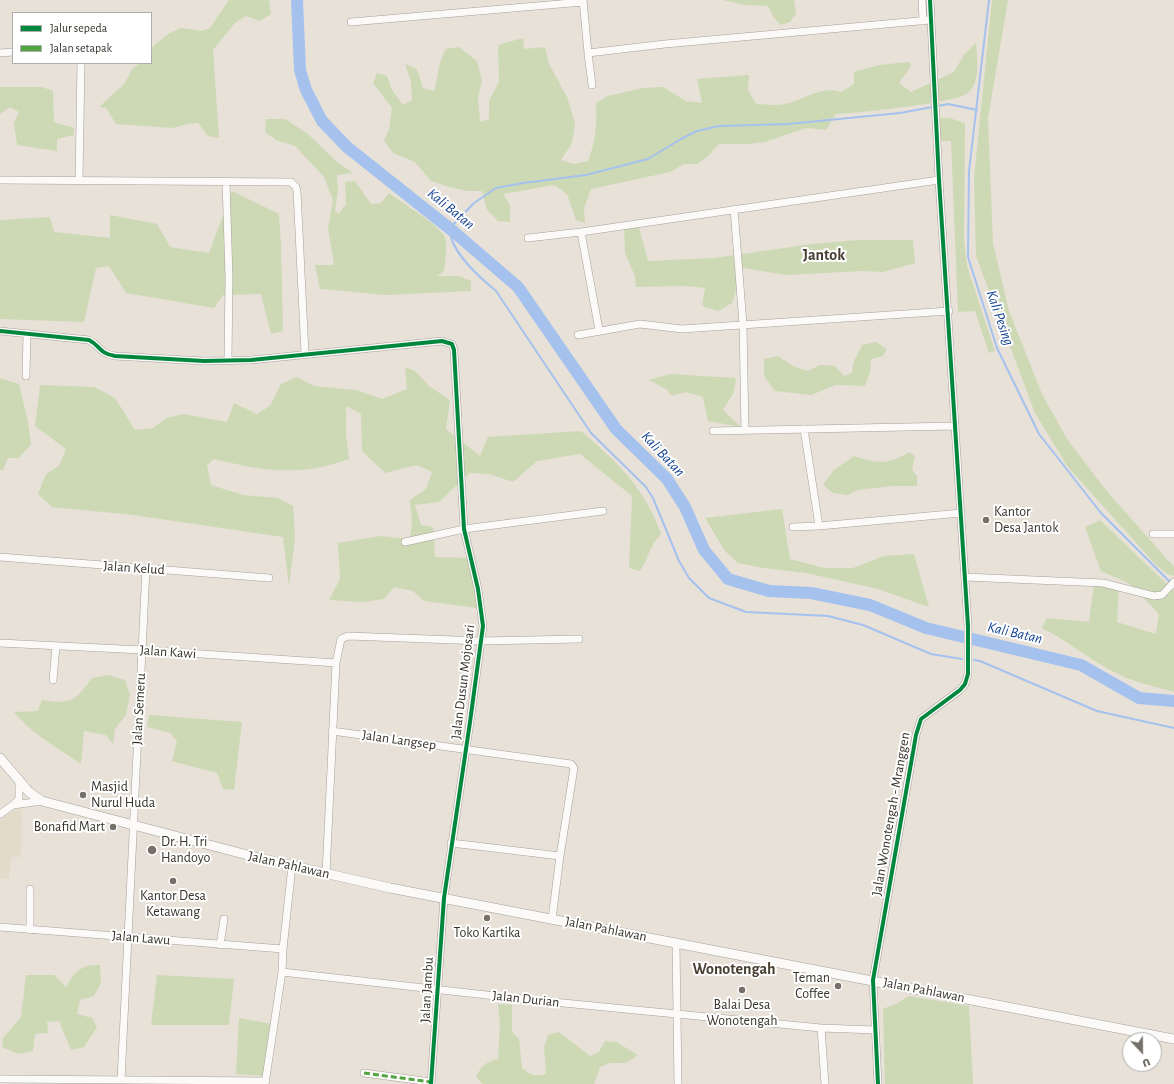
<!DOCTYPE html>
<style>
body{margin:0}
#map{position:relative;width:1174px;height:1084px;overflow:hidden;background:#e7e1d8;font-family:"Alegreya Sans",sans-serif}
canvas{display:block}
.legend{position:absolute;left:12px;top:12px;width:140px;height:52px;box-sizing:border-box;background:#fff;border:1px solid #afadab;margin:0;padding:5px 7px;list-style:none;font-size:12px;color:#37332c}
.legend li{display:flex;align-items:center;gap:8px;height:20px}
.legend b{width:20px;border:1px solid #afadab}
.north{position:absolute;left:1122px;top:1032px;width:40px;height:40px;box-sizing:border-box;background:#fff;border:1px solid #afadab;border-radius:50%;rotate:158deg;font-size:11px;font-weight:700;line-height:16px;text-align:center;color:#37332c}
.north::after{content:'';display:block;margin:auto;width:14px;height:18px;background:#757068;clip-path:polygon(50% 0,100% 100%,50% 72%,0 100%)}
</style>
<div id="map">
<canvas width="1174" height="1084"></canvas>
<ul class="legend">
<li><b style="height:5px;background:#00873e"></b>Jalur sepeda</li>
<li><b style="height:5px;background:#53a543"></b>Jalan setapak</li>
</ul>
<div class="north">U</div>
</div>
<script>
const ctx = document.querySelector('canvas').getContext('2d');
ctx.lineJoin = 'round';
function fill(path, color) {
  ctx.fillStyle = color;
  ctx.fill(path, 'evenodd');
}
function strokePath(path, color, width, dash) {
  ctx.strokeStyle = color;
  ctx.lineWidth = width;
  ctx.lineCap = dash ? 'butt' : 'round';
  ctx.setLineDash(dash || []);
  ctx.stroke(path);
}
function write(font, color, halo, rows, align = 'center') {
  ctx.font = font + ' "Alegreya Sans",sans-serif';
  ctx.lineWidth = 4;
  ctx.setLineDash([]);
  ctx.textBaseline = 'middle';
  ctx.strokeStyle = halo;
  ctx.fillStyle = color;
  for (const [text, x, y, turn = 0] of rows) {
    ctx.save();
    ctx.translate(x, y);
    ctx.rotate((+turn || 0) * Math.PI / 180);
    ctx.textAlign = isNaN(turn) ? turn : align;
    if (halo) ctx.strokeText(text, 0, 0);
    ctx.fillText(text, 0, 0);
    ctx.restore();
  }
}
const built = new Path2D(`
 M 22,808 L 21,857 L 11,857 L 9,879 L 0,879 L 0,820 L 12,811 Z`);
const green = new Path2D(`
 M 229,0 L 269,0 L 271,14 L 260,21 L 246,16 L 235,23 L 213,50 L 219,138 L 208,136 L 198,123 L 187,124 L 173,128 L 116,124 L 106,108 L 99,107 L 125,83 L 132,69 L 140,63 L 151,63 L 151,50 L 154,45 L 168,34 L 181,28 L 202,31 L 210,28 Z
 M 723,0 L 794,0 L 796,14 L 790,22 L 780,25 L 773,16 L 768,6 L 745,5 Z
 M 992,0 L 1008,0 L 988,118 L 993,243 L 1009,311 L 1042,394 L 1067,439 L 1105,489 L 1174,567 L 1174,576 L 1167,574 L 1155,564 L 1068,467 L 1035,413 L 976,256 L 974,178 Z
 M 523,38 L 524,49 L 545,47 L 549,64 L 567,97 L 575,123 L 572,143 L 561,160 L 574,164 L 588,161 C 596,141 597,124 596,103 L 608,96 L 643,88 L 663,87 L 686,101 L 702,103 L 697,79 L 749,75 L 748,90 L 756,104 C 765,104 776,106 785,104 C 805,100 820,85 841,92 L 854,84 L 854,72 L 879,65 L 909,62 L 911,66 L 899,83 L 911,92 L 954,72 L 964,55 L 976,43 C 977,57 981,82 968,93 C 957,103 856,113 836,114 L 826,130 L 806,128 L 765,142 L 747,144 L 719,144 L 707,157 L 697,164 L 684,164 L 670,172 L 591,189 L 584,208 L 585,223 L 576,220 L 567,194 L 554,185 L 503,194 L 510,205 L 510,222 L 498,221 L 487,210 L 482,191 L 467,191 L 449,187 L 431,181 L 415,162 L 393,153 L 384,141 L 389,129 L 392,108 L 373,83 L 377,73 L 387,76 L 392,90 L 403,105 L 412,100 L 411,82 L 405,64 L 417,69 L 423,88 L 434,91 C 439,75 437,64 446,49 L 459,47 L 477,61 L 482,81 L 478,97 L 480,122 L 489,119 L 489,101 L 499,82 L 498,45 Z
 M 0,87 L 42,87 L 53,91 L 54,122 L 74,128 L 74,135 L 57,139 L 57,151 L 17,145 L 14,123 L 19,112 L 10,107 L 0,114 Z
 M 940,118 L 949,118 L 965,123 L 964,239 L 967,266 L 995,351 L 989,353 L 975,311 L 958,312 L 951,141 L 941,141 Z
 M 266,119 L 285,119 L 308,134 L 336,161 L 353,173 L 337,175 L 338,191 L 335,211 L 339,214 L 346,204 L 345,182 L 355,181 L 371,204 L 381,203 L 389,193 C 402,203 438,224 445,237 C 448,245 445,262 444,271 L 437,276 L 459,276 L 471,281 L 471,291 L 386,295 L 320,289 L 315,265 L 334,265 L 328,228 L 333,200 L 324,177 L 295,146 L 276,140 L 265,132 Z
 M 232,191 L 279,214 L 281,244 L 283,331 L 271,334 L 261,294 L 223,295 L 214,308 L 126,293 L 109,266 L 96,268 L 84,322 L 0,319 L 0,220 L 50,217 L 54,232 L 110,238 L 110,215 L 157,224 L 170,247 L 209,253 Z
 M 638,224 L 648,261 L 714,258 L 812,244 L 858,240 L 913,240 L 915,263 L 883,272 L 863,271 L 786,275 L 743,268 L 732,303 L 718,311 L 702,306 L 705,288 L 686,286 L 636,287 L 635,276 L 625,253 L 624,226 Z
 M 876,342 L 887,349 L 883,356 L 871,359 L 870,372 L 865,386 L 836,385 L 811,395 L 775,391 L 764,376 L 764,359 L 778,356 L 793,366 L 808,371 L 820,365 L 835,366 L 844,376 L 852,373 L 853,363 L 862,345 Z
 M 405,367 L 415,371 L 429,386 L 450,400 L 446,429 L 480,456 L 488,437 L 581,431 C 616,461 646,489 661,534 C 650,545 648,559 640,571 L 629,568 L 632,496 L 580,454 L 537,461 L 513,482 L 489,474 L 470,473 L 439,502 L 415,505 L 421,525 L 433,527 L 435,557 L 470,558 L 477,608 L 424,601 L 413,591 L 394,587 L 384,599 L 362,602 L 329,600 L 340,579 L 338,543 L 380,536 L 410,539 L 412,521 L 410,500 L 426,489 L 432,472 L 417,465 L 385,473 L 362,451 L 361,414 L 346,406 L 346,433 L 349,459 C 299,477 264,471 214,459 L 207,465 L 211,485 L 243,495 L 278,498 L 293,506 L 295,537 L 289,586 L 283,537 L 133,515 L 52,507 L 38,494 L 46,474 L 59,466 L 66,449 L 35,426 L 40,385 L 94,387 L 115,398 L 135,430 L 153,428 L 167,418 L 183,414 L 227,422 L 234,403 L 257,414 L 270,406 L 281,384 L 297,377 L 314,386 L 356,390 L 382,399 L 407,389 Z
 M 670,374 L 736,378 L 734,392 L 723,410 L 741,427 L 708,421 L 703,397 L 686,392 L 672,396 L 666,389 L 649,380 Z
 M 0,378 L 19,384 L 28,422 L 31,444 L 19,458 L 8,458 L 3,470 L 0,470 Z
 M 909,452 L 915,456 L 912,470 L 917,476 L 917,486 L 892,486 L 857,490 L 848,495 L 833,493 L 823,485 L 834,470 L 854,456 C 876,464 889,465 909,452 Z
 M 782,509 L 790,559 L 824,568 L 853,568 L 884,556 L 914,554 L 929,607 L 878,589 L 806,573 L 763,568 L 738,563 L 725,551 L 705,518 Z
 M 1100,520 L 1174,591 L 1174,692 C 1152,686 1130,681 1110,670 C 1087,657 1066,640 1042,628 L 1047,618 L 1089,622 L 1094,585 L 1119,589 L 1117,622 L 1156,634 L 1159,614 L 1130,584 L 1101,571 L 1085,527 Z
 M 109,675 L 125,680 L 130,695 L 126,715 L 115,729 L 113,744 L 106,735 L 84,731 L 81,764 C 58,748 32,734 14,712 L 38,711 L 42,700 C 71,705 76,700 92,678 Z
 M 149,715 L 242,722 L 234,790 L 223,789 L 217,773 L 172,761 L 177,741 L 170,733 L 147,727 Z
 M 91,965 L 100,965 L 101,983 L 94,996 L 80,1000 L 77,1014 L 92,1018 L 97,1027 L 84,1047 L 71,1050 L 59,1021 L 47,1022 L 48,1033 L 35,1034 L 33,1051 L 18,1054 L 2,1047 L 3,1038 L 21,1017 L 26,975 L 54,975 L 66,987 C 74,974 76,969 91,965 Z
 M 157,975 L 234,979 L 229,1025 L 151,1025 Z
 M 909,996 L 969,1006 L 973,1084 L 885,1084 L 883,1009 L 898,1003 Z
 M 498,1004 L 512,1005 L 512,1032 L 519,1039 L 522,1068 C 530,1075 535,1077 546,1074 L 544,1047 L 548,1035 L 559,1032 L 590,1056 L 599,1052 L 605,1041 L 616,1042 L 638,1055 L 626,1063 L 610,1063 L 600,1067 L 594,1084 L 483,1084 L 476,1077 C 482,1065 486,1062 498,1059 L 500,1025 Z
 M 239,1018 L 272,1024 L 264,1076 L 236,1074 Z`);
const stream = new Path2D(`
 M 989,0 L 969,171 L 968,257 L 997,348 L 1039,434 L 1101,513 L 1171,583
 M 962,659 L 931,654 L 863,625 L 828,616 L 746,612 L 709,598 L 689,578 L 679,561 L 653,498 L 646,487 L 591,433 L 496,291 C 479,277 449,251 450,228 L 474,203 L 496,188 L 523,183 L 586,175 L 648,159 L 681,139 L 697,131 L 719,126 L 788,124 L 900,113 L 948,104 L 977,110
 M 974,660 L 980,661 L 1097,711 L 1174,728`);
const river = new Path2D(`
 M 297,0 L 300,70 L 306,90 L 322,121 L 347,147 L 454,232 L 518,287 L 616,429 L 667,479 L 685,507 L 704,550 L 728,579 L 769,591 L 811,593 L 870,605 L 926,628 L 1081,665 L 1139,698 L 1174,701`);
const minor = new Path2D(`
 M 583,0 L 588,53 L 665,44 L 930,20
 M 922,0 L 923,21
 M 351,22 L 583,2
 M 0,53 L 13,52
 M 588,53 L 592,85
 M 0,180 L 291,182 L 296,187 L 297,191 L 305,354
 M 79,181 L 81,63
 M 226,181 L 229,278 L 228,360
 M 734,209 L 743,324 L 745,431
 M 581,232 L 599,330
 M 528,238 L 581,232 L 939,180
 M 0,331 L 89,340 C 101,346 98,353 115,356 L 204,361 L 251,360 L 442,341 L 452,344 L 454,350 L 464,529 L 478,589 L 483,626 L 470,722 L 444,898 L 431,1084
 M 578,335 L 640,324 L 682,329 L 949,311
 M 26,376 L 27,333
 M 804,429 L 819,526 L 961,513
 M 713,431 L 954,426
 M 793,527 L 819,526
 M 1153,534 L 1174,534
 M 405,542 L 464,529 L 603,511
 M 0,557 L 269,578
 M 965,577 L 1103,583 L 1154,596 L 1162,595 L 1174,582
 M 0,643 L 142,650 L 336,663
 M 53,680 L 56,646
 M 332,731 L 571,764 L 574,768 L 560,856 L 552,919
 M 13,805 L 19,799 L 19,781
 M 0,814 L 13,805 L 42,801
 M 451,843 L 560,856
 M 292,866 L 283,949 L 282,972 L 522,999 L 821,1028 L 825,1084
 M 326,874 L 336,663 L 341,639 L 348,636 L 482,641 L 579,639
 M 0,927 L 283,949
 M 30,930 L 30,889
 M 676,943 L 678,1084
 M 220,945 L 224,919
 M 821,1028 L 875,1030
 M 364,1073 L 431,1082
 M 0,1079 L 266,1081
 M 121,1080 L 146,569
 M 265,1084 L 282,972
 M 878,1084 L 873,980 L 916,735 L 921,719 L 960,690 L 965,684 L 968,674 L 968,626 L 939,180 L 930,0`);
const major = new Path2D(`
 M 0,758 L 29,792 L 42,801 L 259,858 L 390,888 L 1174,1039`);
const quiet = new Path2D(`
 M 364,1073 L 431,1082`);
const cycleway = new Path2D(`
 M 0,331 L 89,340 C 101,346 98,353 115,356 L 204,361 L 251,360 L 442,341 L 452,344 L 454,350 L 464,529 L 478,589 L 483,626 L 470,722 L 444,898 L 431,1084
 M 878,1084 L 873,980 L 916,735 L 921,719 L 960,690 L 965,684 L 968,674 L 968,626 L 939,180 L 930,0`);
const markers = [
 [986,520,4,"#757068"],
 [83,795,4,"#757068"],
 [113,827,4,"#757068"],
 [152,850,5,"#757068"],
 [173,881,4,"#757068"],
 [487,918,4,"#757068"],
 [838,986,4,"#757068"],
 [742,990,4,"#757068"]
];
const poiNames = [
 ["Kantor",994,512],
 ["Desa Jantok",994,528],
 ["Masjid",91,787],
 ["Nurul Huda",91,803],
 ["Bonafid Mart",105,827,"right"],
 ["Dr. H. Tri",161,842],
 ["Handoyo",161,858],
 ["Kantor Desa",173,896,"center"],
 ["Ketawang",173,912,"center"],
 ["Toko Kartika",487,933,"center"],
 ["Teman",830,978,"right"],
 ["Coffee",830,994,"right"],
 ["Balai Desa",742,1005,"center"],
 ["Wonotengah",742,1021,"center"]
];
const streetNames = [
 ["Jalan Kelud",134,568,4],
 ["Jalan Kawi",168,652,4],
 ["Jalan Dusun Mojosari",463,682,-83],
 ["Jalan Semeru",139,709,-87],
 ["Jalan Langsep",399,740,8],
 ["Jalan Wonotengah - Mranggen",891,814,-80],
 ["Jalan Pahlawan",289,865,13],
 ["Jalan Pahlawan",606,929,11],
 ["Jalan Lawu",141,938,5],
 ["Jalan Jambu",427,990,-87],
 ["Jalan Pahlawan",924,990,11],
 ["Jalan Durian",526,999,6]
];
const waterNames = [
 ["Kali Batan",451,209,39],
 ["Kali Pesing",1000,318,71],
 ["Kali Batan",663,454,47],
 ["Kali Batan",1015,633,13]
];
const quarterNames = [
 ["Jantok",824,255],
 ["Wonotengah",734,969]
];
fill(built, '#e4dac9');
fill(green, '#cdd9b4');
strokePath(stream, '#a5c1ee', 2);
strokePath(river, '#a5c1ee', 12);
strokePath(minor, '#a4a099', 8);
strokePath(major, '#a4a099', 10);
strokePath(minor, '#fbfaf9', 7);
strokePath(major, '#fbfaf9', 9);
strokePath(quiet, '#53a543', 3, [6, 3]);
strokePath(cycleway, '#00873e', 4);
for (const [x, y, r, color] of markers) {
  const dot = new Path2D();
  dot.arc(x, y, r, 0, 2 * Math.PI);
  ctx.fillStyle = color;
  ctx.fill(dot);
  strokePath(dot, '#fff', 1.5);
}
write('14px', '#37332c', '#fff', poiNames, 'left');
write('14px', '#37332c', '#fff', streetNames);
write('italic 15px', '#134492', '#fff', waterNames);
write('bold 16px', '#473e31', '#fff', quarterNames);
</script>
